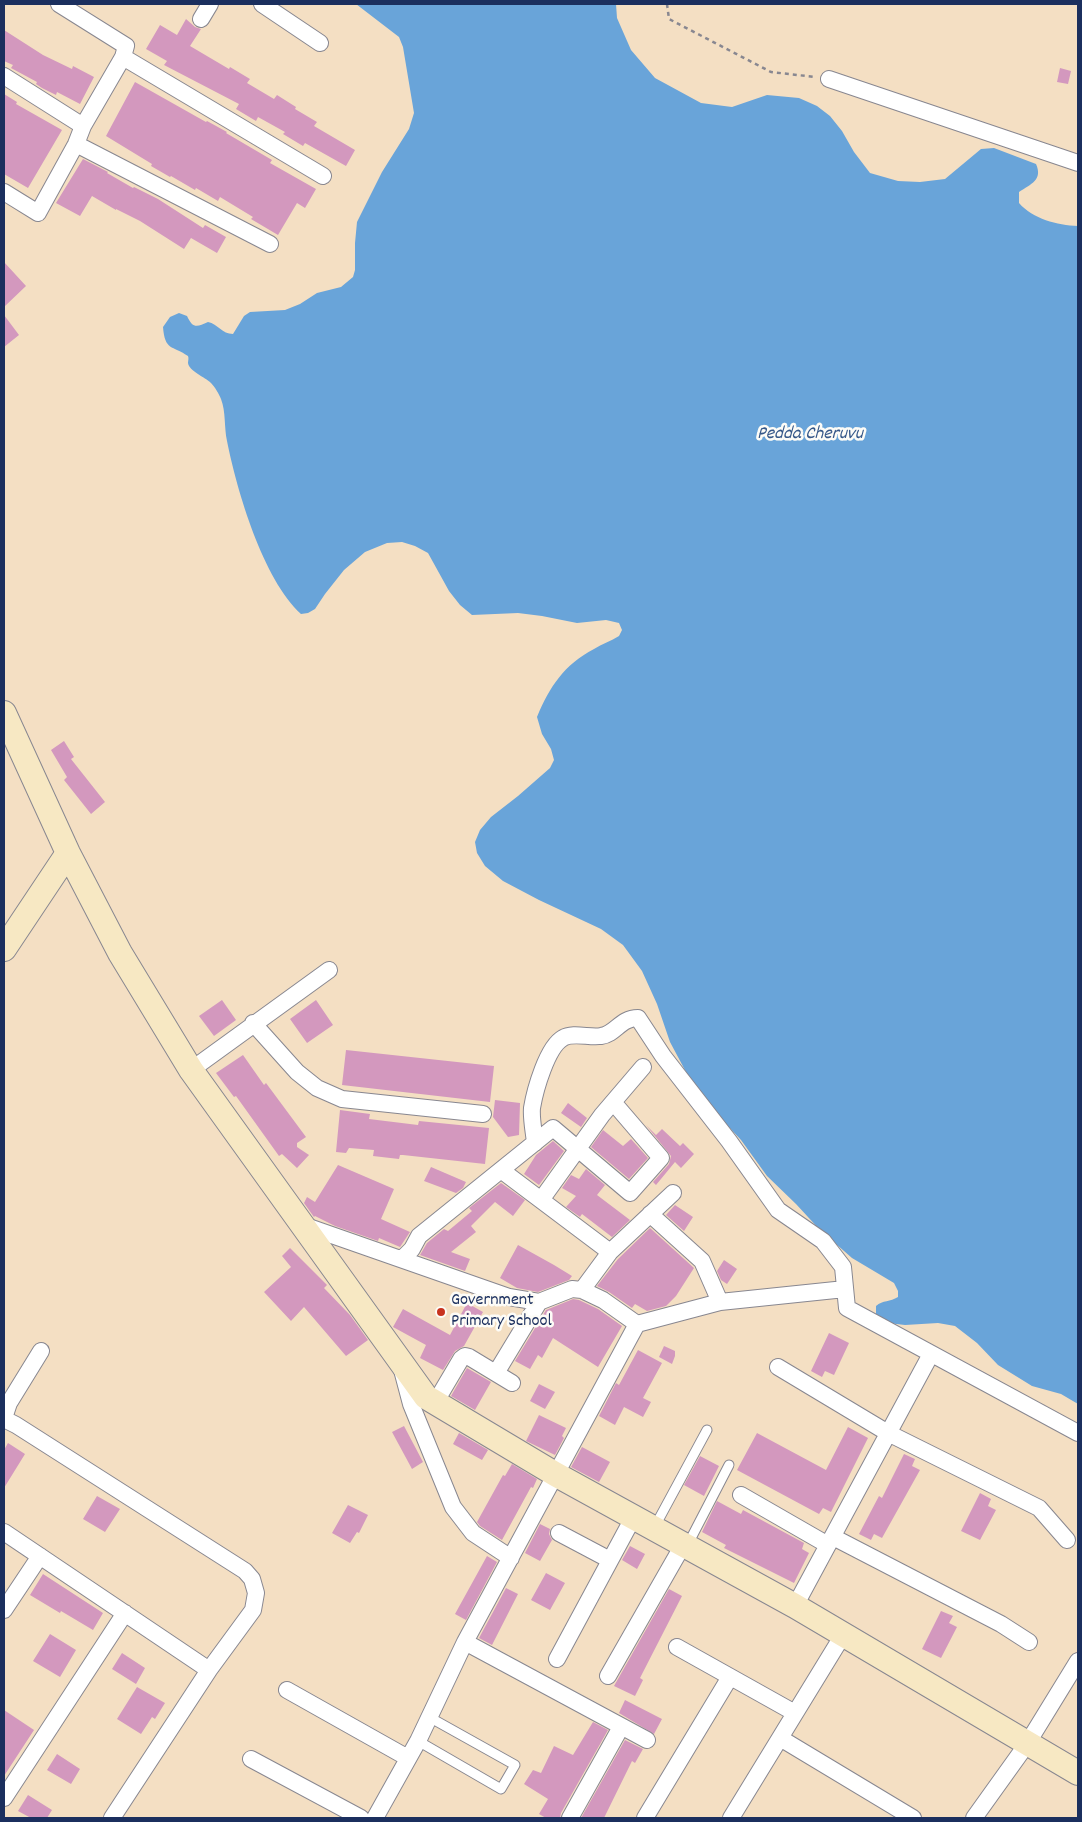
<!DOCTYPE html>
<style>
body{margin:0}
#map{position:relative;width:1082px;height:1822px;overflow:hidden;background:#f4dfc3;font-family:Dekko,sans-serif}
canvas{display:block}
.frame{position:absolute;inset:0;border:5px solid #1b2f5e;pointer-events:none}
</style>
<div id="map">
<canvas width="1082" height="1822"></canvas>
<div class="frame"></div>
</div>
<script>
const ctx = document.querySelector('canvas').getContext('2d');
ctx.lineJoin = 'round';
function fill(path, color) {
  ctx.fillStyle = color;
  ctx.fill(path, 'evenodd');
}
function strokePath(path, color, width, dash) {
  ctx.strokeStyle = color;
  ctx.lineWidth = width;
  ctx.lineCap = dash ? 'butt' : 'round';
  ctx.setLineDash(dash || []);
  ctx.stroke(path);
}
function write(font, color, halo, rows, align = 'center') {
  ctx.font = font + ' Dekko,sans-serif';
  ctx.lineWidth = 5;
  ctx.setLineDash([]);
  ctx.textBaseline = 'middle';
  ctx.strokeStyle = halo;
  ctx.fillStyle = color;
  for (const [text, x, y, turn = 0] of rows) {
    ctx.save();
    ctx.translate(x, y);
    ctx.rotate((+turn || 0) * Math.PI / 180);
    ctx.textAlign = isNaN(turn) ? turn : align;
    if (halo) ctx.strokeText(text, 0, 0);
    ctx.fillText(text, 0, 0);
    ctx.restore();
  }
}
const water = new Path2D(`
 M 356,4 L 616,4 L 617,18 L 631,50 L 655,78 L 701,103 L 732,107 L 767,95 L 799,98 L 817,106 L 830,116 L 842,131 L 854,152 L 870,173 L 898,181 L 920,182 L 945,179 L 981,149 L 994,148 L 1036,164 C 1043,180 1031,184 1019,192 L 1019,203 C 1033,219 1057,225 1078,226 L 1078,1404 L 1061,1394 L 1032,1386 L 998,1365 L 977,1343 L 955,1326 L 938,1323 L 905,1325 L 888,1323 L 876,1314 L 876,1306 C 883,1300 890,1302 898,1297 L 898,1291 L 894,1283 L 852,1258 L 820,1230 L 796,1204 L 767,1176 L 741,1140 L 712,1109 L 686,1072 L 670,1042 L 657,1004 L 642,971 L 623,945 L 601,929 L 539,900 L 503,881 L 485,866 L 477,853 L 475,842 L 480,830 L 491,817 L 518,796 L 550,768 L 554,760 L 551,749 L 542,734 L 537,717 C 550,686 564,665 594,649 C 602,644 611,641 619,636 L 622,630 L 619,623 L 606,620 L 577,623 L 542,616 L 518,613 L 472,615 L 460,605 L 449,591 L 428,553 L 415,546 L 402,542 L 387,543 L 365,552 L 344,570 L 325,594 L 315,609 L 308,613 L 301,614 C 263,579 237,491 227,441 C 224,427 226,412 221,399 C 219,394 215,387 211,383 C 205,377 189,371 188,363 C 188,361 189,358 188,356 C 172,345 165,351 163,327 L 170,317 L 179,313 L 187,316 C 193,329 197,327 208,322 C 218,324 222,334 233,334 L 244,316 L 250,312 L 285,310 L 300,304 L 317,293 L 341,287 L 353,277 L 355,270 L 355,243 L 357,222 L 382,172 L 409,129 L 414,113 L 403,47 L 399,37 Z`);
const building = new Path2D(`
 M 186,19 L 195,27 L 201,29 L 190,46 L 229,69 L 230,67 L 250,79 L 247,83 L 274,99 L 277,95 L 296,107 L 295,109 L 317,122 L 314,126 L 355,150 L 346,166 L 305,143 L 303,146 L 283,134 L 285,132 L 258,117 L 256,121 L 236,109 L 239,104 L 164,65 L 167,61 L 146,49 L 160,25 L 177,35 Z
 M 4,30 L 43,55 L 72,69 L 73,66 L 94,77 L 80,104 L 57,92 L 56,95 L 42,88 L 36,84 L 37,82 L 11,68 L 13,65 L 4,61 Z
 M 1060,68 L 1071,71 L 1068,84 L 1057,82 Z
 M 135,82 L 206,122 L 207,121 L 227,132 L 226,133 L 272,160 L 270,163 L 316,189 L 305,208 L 297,203 L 278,235 L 251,219 L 253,217 L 220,197 L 218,201 L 196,188 L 195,190 L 171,176 L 170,177 L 151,166 L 152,164 L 106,136 Z
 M 4,94 L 17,102 L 16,104 L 62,130 L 28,188 L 4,174 Z
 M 83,159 L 108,172 L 107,173 L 133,188 L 134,187 L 158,199 L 203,228 L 205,225 L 226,237 L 217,253 L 191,238 L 184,249 L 140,221 L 116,209 L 116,210 L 92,196 L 80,216 L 56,203 Z
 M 4,262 L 26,286 L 4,307 Z
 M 4,315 L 19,335 L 4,347 Z
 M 64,741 L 74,757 L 71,759 L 105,802 L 91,814 L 64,780 L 67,777 L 51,750 Z
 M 222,1000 L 236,1020 L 214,1036 L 199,1016 Z
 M 316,1000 L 333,1025 L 307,1043 L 290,1019 Z
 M 346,1050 L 494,1066 L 490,1102 L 342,1085 Z
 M 243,1055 L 264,1085 L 266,1083 L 306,1137 L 297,1143 L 297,1147 L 309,1155 L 297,1168 L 282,1154 L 279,1156 L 236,1096 L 234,1097 L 216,1073 Z
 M 495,1100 L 520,1103 L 519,1135 L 508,1137 L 493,1117 Z
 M 568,1103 L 587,1118 L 581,1127 L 561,1113 Z
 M 340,1110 L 370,1114 L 369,1119 L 418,1125 L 419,1121 L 489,1128 L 485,1164 L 403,1155 L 400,1155 L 399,1159 L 373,1156 L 374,1150 L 349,1148 L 346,1153 L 336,1152 Z
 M 646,1125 L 656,1135 L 662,1129 L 680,1146 L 683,1143 L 694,1154 L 681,1168 L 675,1162 L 656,1185 L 653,1182 L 669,1164 L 671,1156 Z
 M 603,1130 L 623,1146 L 631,1139 L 648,1158 L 629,1179 L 591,1147 Z
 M 553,1141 L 564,1151 L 539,1185 L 524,1174 L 536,1155 Z
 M 338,1165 L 394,1189 L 381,1219 L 410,1232 L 400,1247 L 379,1238 L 378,1241 L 335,1226 L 315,1216 L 314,1217 L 304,1203 L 307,1197 L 315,1202 Z
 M 431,1167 L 466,1182 L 463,1188 L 456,1193 L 424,1181 Z
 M 586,1169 L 605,1185 L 597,1195 L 630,1220 L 612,1237 L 582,1214 L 580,1217 L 566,1207 L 576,1196 L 562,1188 L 571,1175 L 579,1179 Z
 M 501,1183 L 525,1200 L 513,1216 L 495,1202 L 471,1226 L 476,1232 L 451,1252 L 470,1259 L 465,1271 L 420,1255 L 427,1243 L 444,1229 L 448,1231 L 472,1211 L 469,1208 Z
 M 675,1205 L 693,1217 L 684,1231 L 666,1215 Z
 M 650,1228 L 694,1268 L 676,1296 L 666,1306 L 647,1311 L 635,1304 L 632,1308 L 609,1292 L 597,1286 L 618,1259 Z
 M 518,1245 L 554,1265 L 572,1276 L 569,1280 L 538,1292 L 517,1288 L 500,1278 Z
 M 290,1248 L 327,1285 L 324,1288 L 350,1315 L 368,1340 L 346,1356 L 304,1307 L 291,1321 L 264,1292 L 291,1267 L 282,1256 Z
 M 724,1260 L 737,1269 L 727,1284 L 721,1280 L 717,1271 Z
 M 573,1299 L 579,1300 L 598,1309 L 622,1326 L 598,1367 L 553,1338 L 542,1358 L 538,1355 L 530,1369 L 515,1361 L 546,1310 Z
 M 467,1303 L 483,1312 L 464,1346 L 455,1351 L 443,1370 L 420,1358 L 426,1345 L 393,1327 L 403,1309 L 450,1335 Z
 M 829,1333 L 849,1343 L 834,1375 L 825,1371 L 822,1377 L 811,1371 Z
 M 664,1346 L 675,1351 L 675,1356 L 672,1364 L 659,1357 Z
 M 638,1350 L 662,1363 L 643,1398 L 651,1402 L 643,1417 L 624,1407 L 615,1425 L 599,1416 L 616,1383 L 619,1385 Z
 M 467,1368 L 491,1382 L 475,1410 L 451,1396 Z
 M 539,1384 L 555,1392 L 545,1409 L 530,1401 Z
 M 539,1415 L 566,1428 L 562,1436 L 564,1438 L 555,1455 L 526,1441 Z
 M 404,1426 L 423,1462 L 412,1469 L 392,1432 Z
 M 848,1427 L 868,1438 L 831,1512 L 823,1508 L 819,1514 L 737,1470 L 757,1433 L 826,1470 Z
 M 459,1433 L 488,1450 L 482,1460 L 453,1444 Z
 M 8,1443 L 25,1454 L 4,1488 L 4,1450 Z
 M 582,1447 L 610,1462 L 599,1482 L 571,1467 Z
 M 904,1454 L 915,1459 L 912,1466 L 920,1470 L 882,1538 L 874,1534 L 871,1540 L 859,1534 L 879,1496 L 882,1498 Z
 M 700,1456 L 719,1466 L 704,1496 L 684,1485 Z
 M 512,1464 L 537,1479 L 533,1488 L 531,1487 L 502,1540 L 480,1526 L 477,1522 L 503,1475 L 505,1476 Z
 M 980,1493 L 991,1499 L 988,1506 L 996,1510 L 980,1540 L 961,1531 Z
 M 97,1496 L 120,1509 L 105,1532 L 83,1519 Z
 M 717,1501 L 741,1514 L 743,1510 L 804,1543 L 802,1549 L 809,1553 L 794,1583 L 724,1548 L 726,1545 L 702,1532 Z
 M 348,1505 L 368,1515 L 359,1533 L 357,1532 L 350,1543 L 332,1533 Z
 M 540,1524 L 550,1529 L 549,1534 L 552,1540 L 540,1561 L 525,1553 Z
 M 630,1546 L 645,1554 L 637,1569 L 622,1560 Z
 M 487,1556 L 497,1562 L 466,1620 L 455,1614 Z
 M 546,1573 L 565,1583 L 550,1610 L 531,1600 Z
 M 43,1574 L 103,1613 L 93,1630 L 61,1611 L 60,1613 L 30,1595 Z
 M 506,1588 L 518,1594 L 492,1645 L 479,1638 Z
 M 669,1589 L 682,1596 L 640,1678 L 643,1680 L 635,1696 L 614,1686 Z
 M 941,1611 L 953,1616 L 949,1623 L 957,1627 L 941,1658 L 922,1649 Z
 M 50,1634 L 76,1650 L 60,1677 L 33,1661 Z
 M 122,1653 L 145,1668 L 136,1684 L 112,1669 Z
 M 137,1687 L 165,1703 L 155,1719 L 152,1717 L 141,1734 L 117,1719 Z
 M 625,1700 L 662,1719 L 654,1734 L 619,1713 Z
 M 4,1710 L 34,1730 L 4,1776 Z
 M 593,1722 L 608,1730 L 561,1813 L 560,1818 L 546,1818 L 539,1814 L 548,1799 L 524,1784 L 533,1770 L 541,1773 L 554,1746 L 573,1755 Z
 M 625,1740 L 643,1749 L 635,1763 L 632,1761 L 604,1818 L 581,1818 Z
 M 57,1754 L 80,1769 L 71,1784 L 47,1770 Z
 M 28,1795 L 52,1810 L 47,1818 L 31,1818 L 18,1811 Z`);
const path = new Path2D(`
 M 667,4 L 669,19 L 771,72 L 815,77`);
const lane = new Path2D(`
 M 654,1528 L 707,1430
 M 687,1546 L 729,1465
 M 418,1741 L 501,1789 L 515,1765 L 429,1717`);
const street = new Path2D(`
 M 59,4 L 126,46 L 123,57 L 323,176
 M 262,4 L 320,43
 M 201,19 L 210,4
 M 4,76 L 83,126
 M 829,79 L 1078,163
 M 76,144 L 270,244
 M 4,192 L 38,213 L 76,144 L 83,126 L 123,57
 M 253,1023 L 297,1072 L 317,1088 L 342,1099 L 483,1114
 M 191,1070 L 329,970
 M 535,1143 C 534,1132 531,1119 532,1108 C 535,1090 547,1047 563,1038 C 573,1032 590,1038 601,1036 C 616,1034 620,1018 638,1018 L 663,1056 L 729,1141 L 778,1210 L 823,1241 L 843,1267 L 847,1308 L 1078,1433
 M 501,1170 L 610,1252
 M 541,1200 L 602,1115 L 643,1067
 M 650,1214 L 702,1261 L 720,1302
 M 303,1225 L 509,1297 L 539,1302 L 572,1289 L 582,1290 L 603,1300 L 637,1324 L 720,1302 L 845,1289
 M 402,1259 L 412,1249 L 419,1236 L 553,1128 L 630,1193 L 661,1158 L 613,1102
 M 582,1290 L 610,1252 L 673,1193
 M 778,1367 L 888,1433 L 1039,1508 L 1067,1540
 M 402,1370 L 411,1404 L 453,1507 L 473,1533 L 511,1558
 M 496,1373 L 539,1302
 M 435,1403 L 461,1359 L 465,1356 L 469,1357 L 512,1383
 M 4,1418 L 9,1403 L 41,1351
 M 4,1419 L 16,1425 L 245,1571 L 252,1579 L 256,1593 L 253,1610 L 209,1670
 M 741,1495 L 828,1545
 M 4,1532 L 209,1670 L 112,1818
 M 559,1533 L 610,1560
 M 833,1537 L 1001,1624 L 1029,1642
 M 795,1606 L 931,1354
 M 4,1610 L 40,1556
 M 465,1642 L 647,1740
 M 677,1647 L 795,1713
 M 557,1659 L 633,1518
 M 608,1676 L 683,1545
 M 287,1690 L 408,1758
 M 780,1738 L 913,1818
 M 251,1759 L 361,1818
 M 4,1798 L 125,1613
 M 375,1818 L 418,1741 L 465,1642 L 637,1324
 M 570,1818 L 621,1727
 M 645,1818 L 730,1677
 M 731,1818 L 843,1635
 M 974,1818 L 1027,1744 L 1078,1661`);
const secondary = new Path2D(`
 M 4,713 L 68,853 L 120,953 L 191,1070 L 426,1397 L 555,1474 L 795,1606 L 1078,1773
 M 4,949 L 68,853`);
const markers = [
 [441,1312,5,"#c8321e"]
];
const poiNames = [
 ["Government",451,1302],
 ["Primary School",451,1323]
];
const waterNames = [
 ["Pedda Cheruvu",810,435]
];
fill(water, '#69a4d9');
fill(building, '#d398be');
strokePath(lane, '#888790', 11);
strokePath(street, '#888790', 18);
strokePath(secondary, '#888790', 26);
strokePath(path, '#888790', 2.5, [4, 4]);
strokePath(lane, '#fff', 9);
strokePath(street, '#fff', 16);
strokePath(secondary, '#f7e8c3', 24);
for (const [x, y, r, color] of markers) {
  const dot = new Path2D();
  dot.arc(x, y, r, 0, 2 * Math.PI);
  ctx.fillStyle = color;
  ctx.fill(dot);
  strokePath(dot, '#fdfcf7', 2);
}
write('18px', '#1b2f5e', '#fdfcf7', poiNames, 'left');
write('italic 19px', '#365889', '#fdfcf7', waterNames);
</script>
